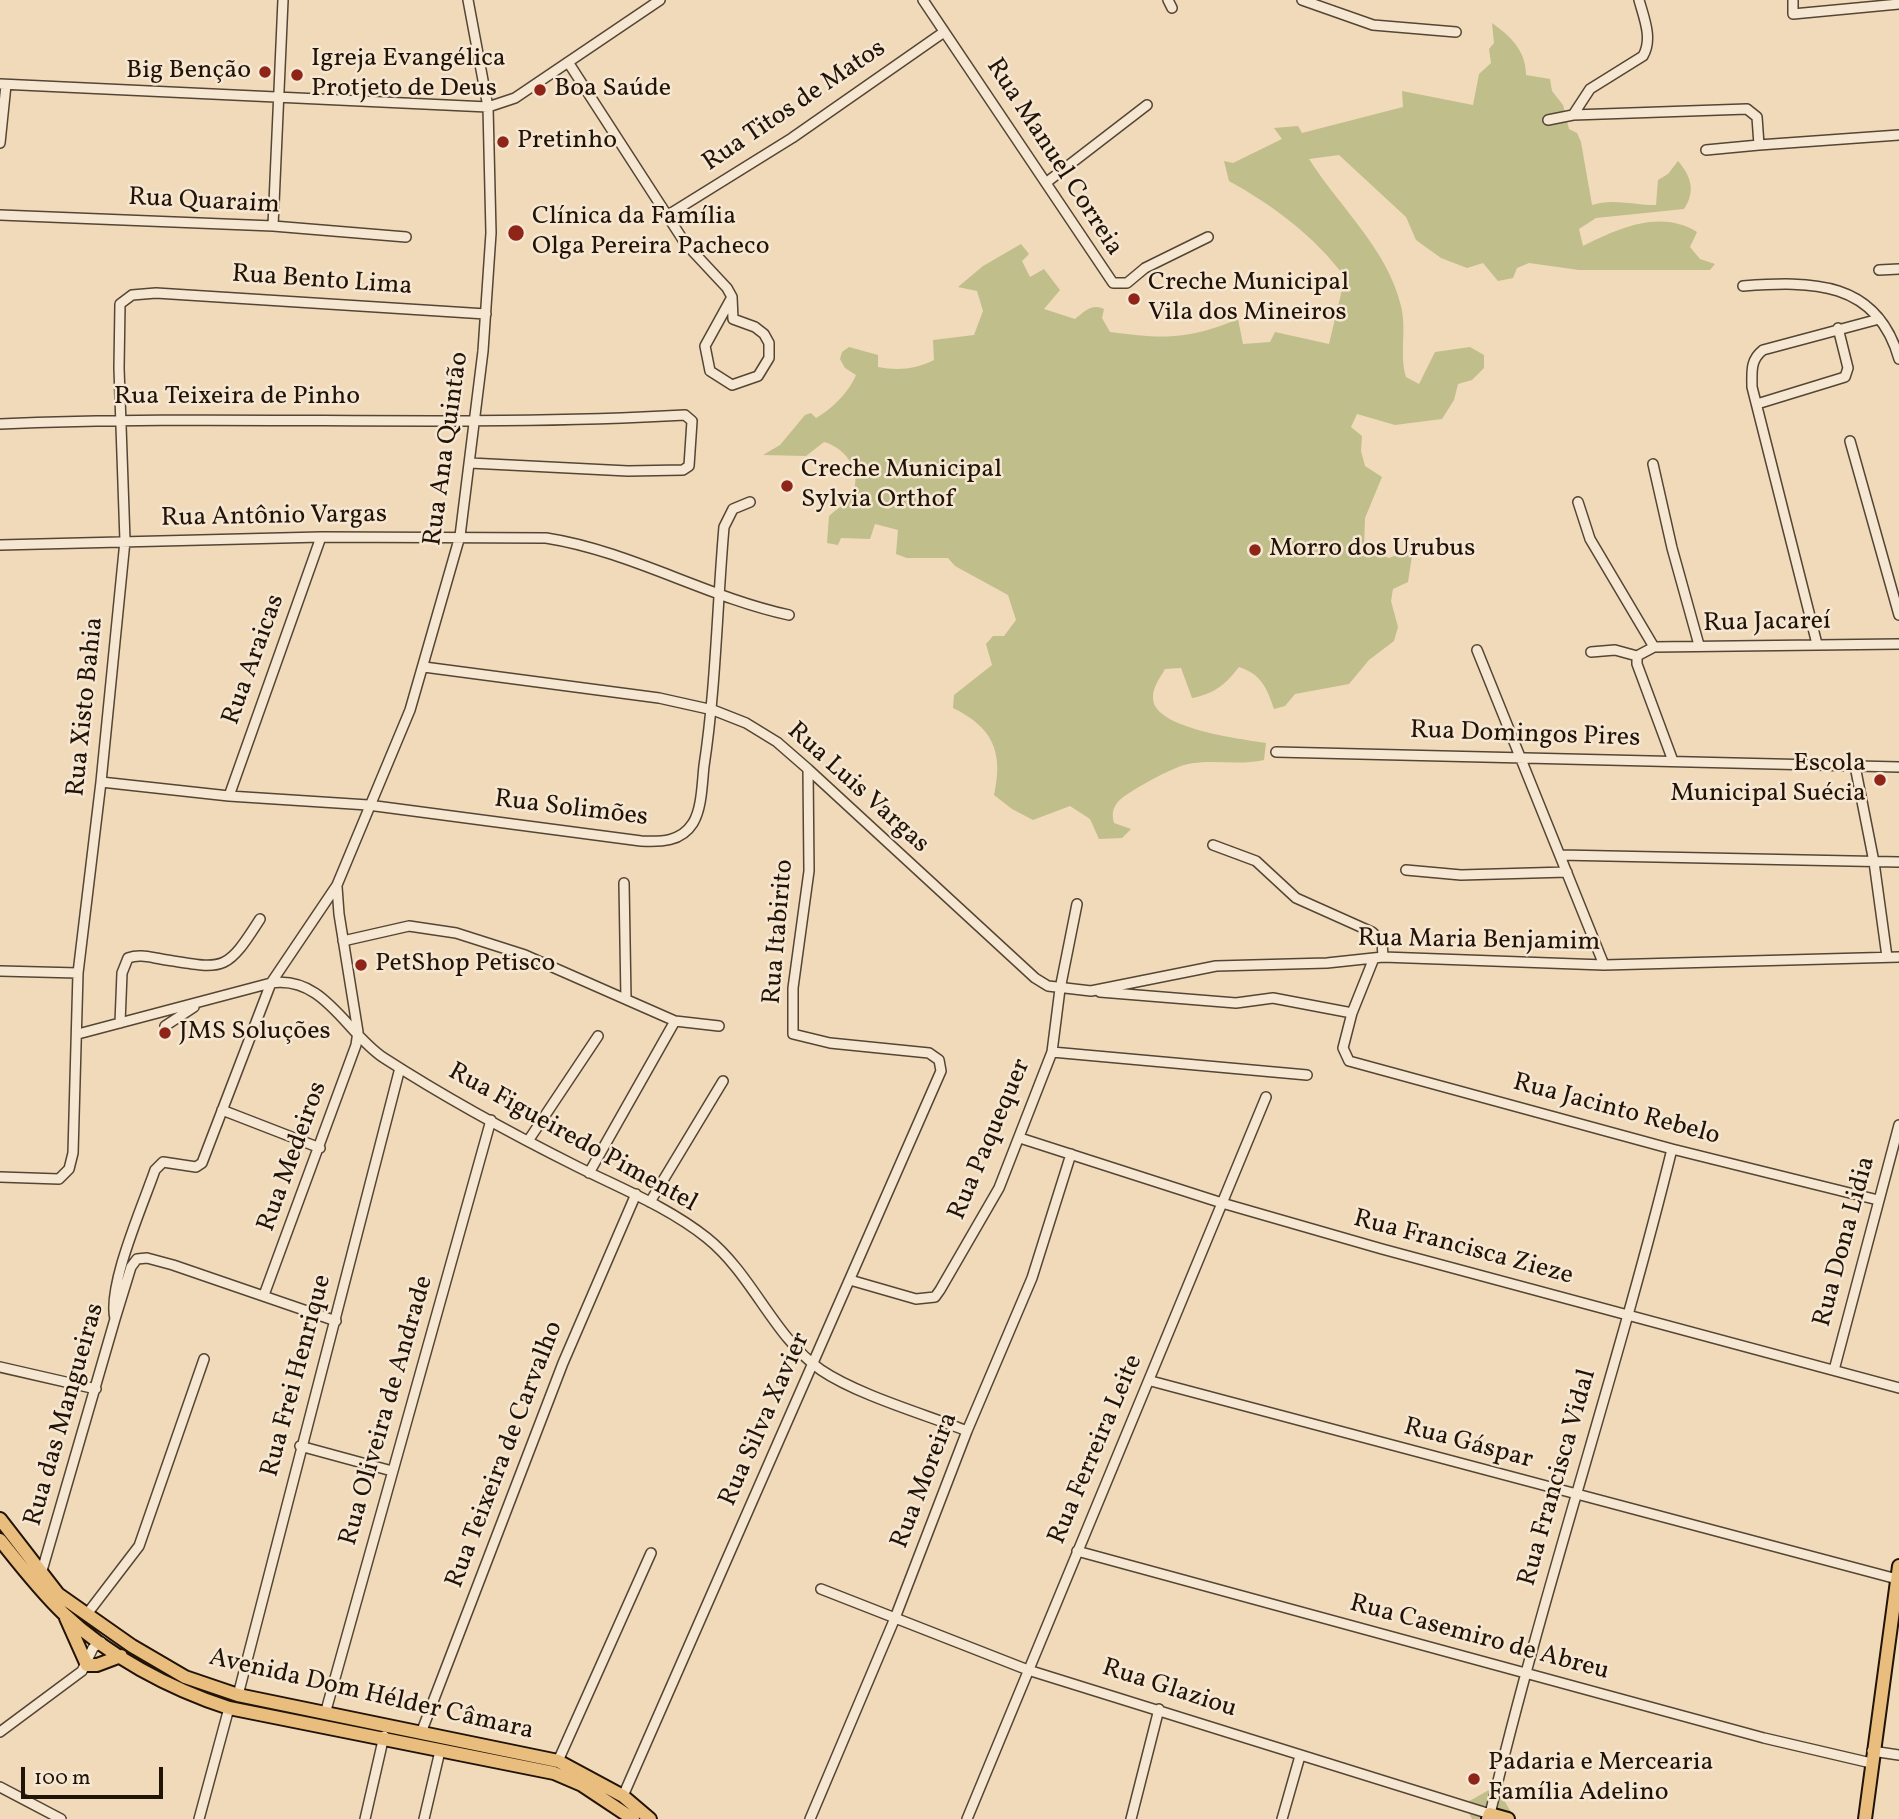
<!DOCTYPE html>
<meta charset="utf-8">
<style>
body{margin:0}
#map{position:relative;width:1899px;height:1819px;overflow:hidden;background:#f1daba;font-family:Vollkorn,serif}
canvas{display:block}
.scale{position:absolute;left:21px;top:1767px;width:142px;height:32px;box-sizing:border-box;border:4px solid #211307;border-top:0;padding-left:9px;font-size:21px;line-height:24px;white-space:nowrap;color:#211307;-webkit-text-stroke:5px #f6e7d2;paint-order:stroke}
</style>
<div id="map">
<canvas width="1899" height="1819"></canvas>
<div class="scale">100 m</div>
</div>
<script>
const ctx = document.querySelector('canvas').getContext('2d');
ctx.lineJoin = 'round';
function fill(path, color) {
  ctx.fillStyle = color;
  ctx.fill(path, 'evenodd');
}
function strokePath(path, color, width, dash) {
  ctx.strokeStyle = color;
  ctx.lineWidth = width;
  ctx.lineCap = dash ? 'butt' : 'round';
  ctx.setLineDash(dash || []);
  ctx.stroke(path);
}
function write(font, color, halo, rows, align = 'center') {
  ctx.font = font + ' Vollkorn,serif';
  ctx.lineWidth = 5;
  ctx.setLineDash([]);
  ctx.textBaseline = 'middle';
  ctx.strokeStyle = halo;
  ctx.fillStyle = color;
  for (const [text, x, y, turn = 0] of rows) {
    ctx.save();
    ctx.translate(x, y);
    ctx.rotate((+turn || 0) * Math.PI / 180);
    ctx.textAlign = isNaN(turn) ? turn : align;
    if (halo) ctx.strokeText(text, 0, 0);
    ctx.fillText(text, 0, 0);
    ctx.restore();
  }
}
const green = new Path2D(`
 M 1492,23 C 1510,36 1526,50 1526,75 L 1550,79 L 1552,91 L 1563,105 L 1569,129 L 1577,133 L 1581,142 L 1592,205 C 1611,198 1635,205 1656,205 L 1658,180 L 1668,174 L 1678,161 C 1691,176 1696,191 1684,209 L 1596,218 L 1579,229 L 1583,246 C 1618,229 1659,209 1697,232 L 1690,247 L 1700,259 L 1715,264 L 1710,270 L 1579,270 L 1529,263 L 1517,268 L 1513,278 L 1498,281 L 1483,263 L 1467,268 L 1441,258 L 1416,240 L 1406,217 L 1339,155 L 1309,159 C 1340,208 1387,248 1401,306 C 1407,330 1399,354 1406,377 L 1419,384 L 1435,352 L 1470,347 L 1484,355 L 1484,368 L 1472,380 L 1458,384 L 1454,400 L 1442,419 L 1395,425 L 1357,414 L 1351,427 L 1362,436 L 1361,451 L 1365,466 L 1382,477 L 1365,518 L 1364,548 L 1389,558 L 1413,549 L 1408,582 L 1393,589 L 1391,601 L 1398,627 L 1394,641 L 1369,660 L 1349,684 L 1295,694 L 1285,706 L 1274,709 C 1267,688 1261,674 1239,667 C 1226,684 1214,694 1192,698 L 1181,668 L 1165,669 C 1160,678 1152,688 1153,699 C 1155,729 1242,739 1266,743 L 1264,760 C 1238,766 1213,759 1188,764 C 1175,766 1124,793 1117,803 C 1112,810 1112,815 1114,823 L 1131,829 L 1122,838 L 1099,839 L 1090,819 L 1070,806 L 1033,820 L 1012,809 L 994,795 C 1004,751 992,727 953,708 L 954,695 L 992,665 L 986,644 L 993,636 L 1004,636 L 1016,620 L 1008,595 L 955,566 L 948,558 L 907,558 L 896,554 L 898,530 L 875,524 L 870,539 L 841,538 L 838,545 L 827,543 L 829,516 C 835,510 846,504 850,498 C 865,475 847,448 824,442 L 806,456 L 763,455 L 780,445 L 805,415 L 811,413 L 816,418 C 832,409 849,392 856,375 L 845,368 L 840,359 L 842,352 L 849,347 L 878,355 L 878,367 C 898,371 916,369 934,360 L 933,340 L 974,335 L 983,311 L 977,291 L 958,287 L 983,266 L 1021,244 L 1029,254 L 1022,261 L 1030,277 L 1044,269 L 1060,290 L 1044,309 L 1075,319 C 1085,311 1092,303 1104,309 L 1102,318 L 1110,332 C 1163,339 1188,340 1238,319 L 1243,344 L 1270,342 L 1275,332 L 1329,344 L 1345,277 C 1314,236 1274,206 1229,181 L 1224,161 L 1233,163 L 1282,139 L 1274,128 L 1298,126 L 1302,133 L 1403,107 L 1402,91 L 1473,105 L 1479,74 L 1491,63 L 1489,49 L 1494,43 Z
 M 1496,1786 L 1515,1819 L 1472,1819 L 1464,1804 Z`);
const minor = new Path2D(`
 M 923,0 L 1113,283 L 1127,283 L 1145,268 L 1208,237
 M 1168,0 L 1172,8
 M 1302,0 L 1373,25 L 1456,32
 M 1793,0 L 1793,14 L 1899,4
 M 568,62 L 685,243 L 727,288 L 732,297 L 733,319 L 755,327 L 764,334 L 769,343 L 769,358 L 758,376 L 732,385 L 710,371 L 705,346 L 732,297
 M 0,84 L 488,107 L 515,98 L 660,0
 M 1573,115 L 1590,89 L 1643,56 C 1653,39 1644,18 1639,0
 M 1548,120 L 1573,115 L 1747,109 L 1757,117 L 1759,145 L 1899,135
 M 0,143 L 6,85
 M 1706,150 L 1759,145
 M 1047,182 L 1147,105
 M 0,215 L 273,226 L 406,237
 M 668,215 L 792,138 L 944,32
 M 273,226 L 283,0
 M 1879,270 L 1899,269
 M 1743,286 C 1811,281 1877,280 1899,359
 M 1757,404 L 1845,377 L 1848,368 L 1838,328
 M 0,424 C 228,414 457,428 685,415 L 692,421 L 689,466 L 683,470 L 628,471 L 470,463
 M 1850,441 L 1899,615
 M 1653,464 L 1672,548 L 1699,645
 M 1578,502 L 1590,539 L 1654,647
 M 0,545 L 321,537 L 546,538 C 630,551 706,597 789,615
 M 1817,644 L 1752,387 C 1752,372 1750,360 1763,350 L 1879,319
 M 1477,650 L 1604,965
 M 1591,652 L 1615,650 L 1637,656
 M 1637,656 L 1654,647 L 1899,644
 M 1637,656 L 1637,664 L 1673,761
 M 424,667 L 659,698 L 713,710 L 746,723 L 777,742 L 808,769 L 1035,978 L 1048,986 L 1091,991 L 1216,966 L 1327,963 L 1383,957 L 1604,965 L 1899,957
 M 1276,752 L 1899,767
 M 1855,766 L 1874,862 L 1887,957
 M 101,782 L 229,796 L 368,805 L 641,841 C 661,842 681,842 693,823 C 702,808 702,784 704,766 C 716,687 717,607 724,527 L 733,509 L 750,502
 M 229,796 L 321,537
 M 1213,845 L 1256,861 L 1296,898 L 1372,932 L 1382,941 L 1383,957
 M 1560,855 L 1899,862
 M 1406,870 L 1461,875 L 1567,872
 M 624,883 L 626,999
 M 343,941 L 409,926 L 456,933 L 525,955 L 675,1021 L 719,1026
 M 1374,958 L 1352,1013 L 1343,1048 L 1349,1061 L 1672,1149 L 1878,1200
 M 0,971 L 78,973
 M 1100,992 L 1236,1003 L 1273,998 L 1352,1013
 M 120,1023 L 122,973 L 128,958 C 139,954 149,957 161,959 C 224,969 225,974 260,919
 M 165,1026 L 194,1007
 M 78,1034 L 271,983 C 324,975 346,1033 384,1058 C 446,1098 512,1134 578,1167 C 622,1189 668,1207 707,1238 C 753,1275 773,1336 821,1370 C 858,1395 924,1414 967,1431
 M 1052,1052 L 1307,1075
 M 222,1110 L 320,1148
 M 1020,1138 L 1222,1203 L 1382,1249 L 1899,1388
 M 528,1141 L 598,1036
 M 589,1173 L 675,1021
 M 0,1177 L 59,1179 L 69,1169 L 73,1153 L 78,973 L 101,782 L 125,541 L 119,368 L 120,304 L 132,295 L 156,293 L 486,314
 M 650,1202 L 723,1081
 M 850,1280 L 916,1299 L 935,1297 L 940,1290 L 999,1188 L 1052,1052 L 1060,989 L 1077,904
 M 264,1295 L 356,1045 L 358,1032 L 339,914 L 337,887
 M 115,1319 C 107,1286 143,1205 155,1170 L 163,1162 L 196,1167 L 202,1163 L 271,983 L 337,885 L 410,710 L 460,536 L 483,351 L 491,233 L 488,107 L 468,0
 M 0,1367 L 96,1389
 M 1834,1370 L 1899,1125
 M 1151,1381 L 1897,1579
 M 300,1446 L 392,1471
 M 1077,1551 L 1764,1738 L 1871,1763
 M 41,1574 L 115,1319 L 131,1267 L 137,1259 L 147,1258 L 173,1265 L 336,1321
 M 821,1589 L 1028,1670 L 1490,1814 C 1543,1590 1617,1372 1672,1149
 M 87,1614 L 139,1546 L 204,1359
 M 238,1695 L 400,1068
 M 325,1714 L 491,1120
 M 0,1732 L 82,1671 L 93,1648 L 101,1642
 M 421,1733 L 563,1363 L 636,1194
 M 1872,1751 L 1899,1755
 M 558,1761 L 651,1553
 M 0,1787 L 61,1819
 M 623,1796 L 941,1071 L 939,1060 L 929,1053 L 830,1043 L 793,1034 L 793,988 L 809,871 L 808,769
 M 199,1819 L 229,1708
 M 365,1819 L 384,1736
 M 424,1819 L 440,1751
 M 810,1819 L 895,1618 L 967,1431 L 1032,1278 L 1071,1154
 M 967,1819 L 1266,1097
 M 1131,1819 L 1159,1709
 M 1282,1819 L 1300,1756`);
const major = new Path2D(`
 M 0,1519 L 58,1594 L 132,1646 L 185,1677 L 238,1695 L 558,1761 L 623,1796 L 650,1819
 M 0,1540 C 20,1565 40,1591 63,1613 C 108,1656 170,1689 229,1708 L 554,1773 L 582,1785 L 633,1819
 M 66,1618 L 87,1665 L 97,1665 L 121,1656
 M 1488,1819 L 1490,1814 L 1508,1819
 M 1865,1819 L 1899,1566`);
const markers = [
 [265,72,7,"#8f2418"],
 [297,75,7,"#8f2418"],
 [540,90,7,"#8f2418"],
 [503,142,7,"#8f2418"],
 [516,233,9,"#8f2418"],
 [1134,299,7,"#8f2418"],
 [787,486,7,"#8f2418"],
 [1255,550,7,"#8f2418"],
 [1880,780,7,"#8f2418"],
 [361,965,7,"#8f2418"],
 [165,1033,7,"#8f2418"],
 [1474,1779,7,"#8f2418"]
];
const poiNames = [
 ["Igreja Evangélica",311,60],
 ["Protjeto de Deus",311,90],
 ["Big Benção",251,72,"right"],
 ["Boa Saúde",554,90],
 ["Pretinho",517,142],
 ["Clínica da Família",532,218],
 ["Olga Pereira Pacheco",532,248],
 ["Creche Municipal",1148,284],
 ["Vila dos Mineiros",1148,314],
 ["Creche Municipal",801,471],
 ["Sylvia Orthof",801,501],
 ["Morro dos Urubus",1269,550],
 ["Escola",1866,765,"right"],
 ["Municipal Suécia",1866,795,"right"],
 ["PetShop Petisco",375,965],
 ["JMS Soluções",179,1033],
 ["Padaria e Mercearia",1488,1764],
 ["Família Adelino",1488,1794]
];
const streetNames = [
 ["Rua Titos de Matos",795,107,-34],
 ["Rua Manuel Correia",1053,158,57],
 ["Rua Quaraim",204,203,3],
 ["Rua Bento Lima",322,282,4],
 ["Rua Teixeira de Pinho",237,398],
 ["Rua Ana Quintão",448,449,-82],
 ["Rua Antônio Vargas",274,518,-1],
 ["Rua Jacareí",1767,624,-1],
 ["Rua Araicas",255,660,-70],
 ["Rua Xisto Bahia",87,707,-84],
 ["Rua Domingos Pires",1525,736,2],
 ["Rua Luis Vargas",857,789,42],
 ["Rua Solimões",571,810,7],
 ["Rua Itabirito",780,932,-85],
 ["Rua Maria Benjamim",1479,942,1],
 ["Rua Jacinto Rebelo",1616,1111,15],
 ["Rua Figueiredo Pimentel",572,1139,29],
 ["Rua Paquequer",991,1140,-67],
 ["Rua Medeiros",294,1157,-70],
 ["Rua Dona Lidia",1846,1242,-75],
 ["Rua Francisca Zieze",1463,1249,15],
 ["Rua Frei Henrique",298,1376,-75],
 ["Rua Oliveira de Andrade",388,1411,-74],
 ["Rua das Mangueiras",66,1415,-74],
 ["Rua Silva Xavier",766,1420,-66],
 ["Rua Gáspar",1468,1445,15],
 ["Rua Ferreira Leite",1097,1450,-67],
 ["Rua Teixeira de Carvalho",506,1455,-69],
 ["Rua Francisca Vidal",1559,1478,-74],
 ["Rua Moreira",926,1481,-69],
 ["Rua Casemiro de Abreu",1479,1639,15],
 ["Rua Glaziou",1169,1690,18],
 ["Avenida Dom Hélder Câmara",371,1696,13]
];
fill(green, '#c0be8b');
strokePath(minor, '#554534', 12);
strokePath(major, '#211307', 16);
strokePath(minor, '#f6e7d2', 9);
strokePath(major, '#e8bd7d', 12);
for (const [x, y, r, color] of markers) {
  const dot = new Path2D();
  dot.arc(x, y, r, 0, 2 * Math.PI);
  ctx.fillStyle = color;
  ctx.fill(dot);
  strokePath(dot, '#f6e7d2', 2.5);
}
write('26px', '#211307', '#f6e7d2', poiNames, 'left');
write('26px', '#211307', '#f6e7d2', streetNames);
</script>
